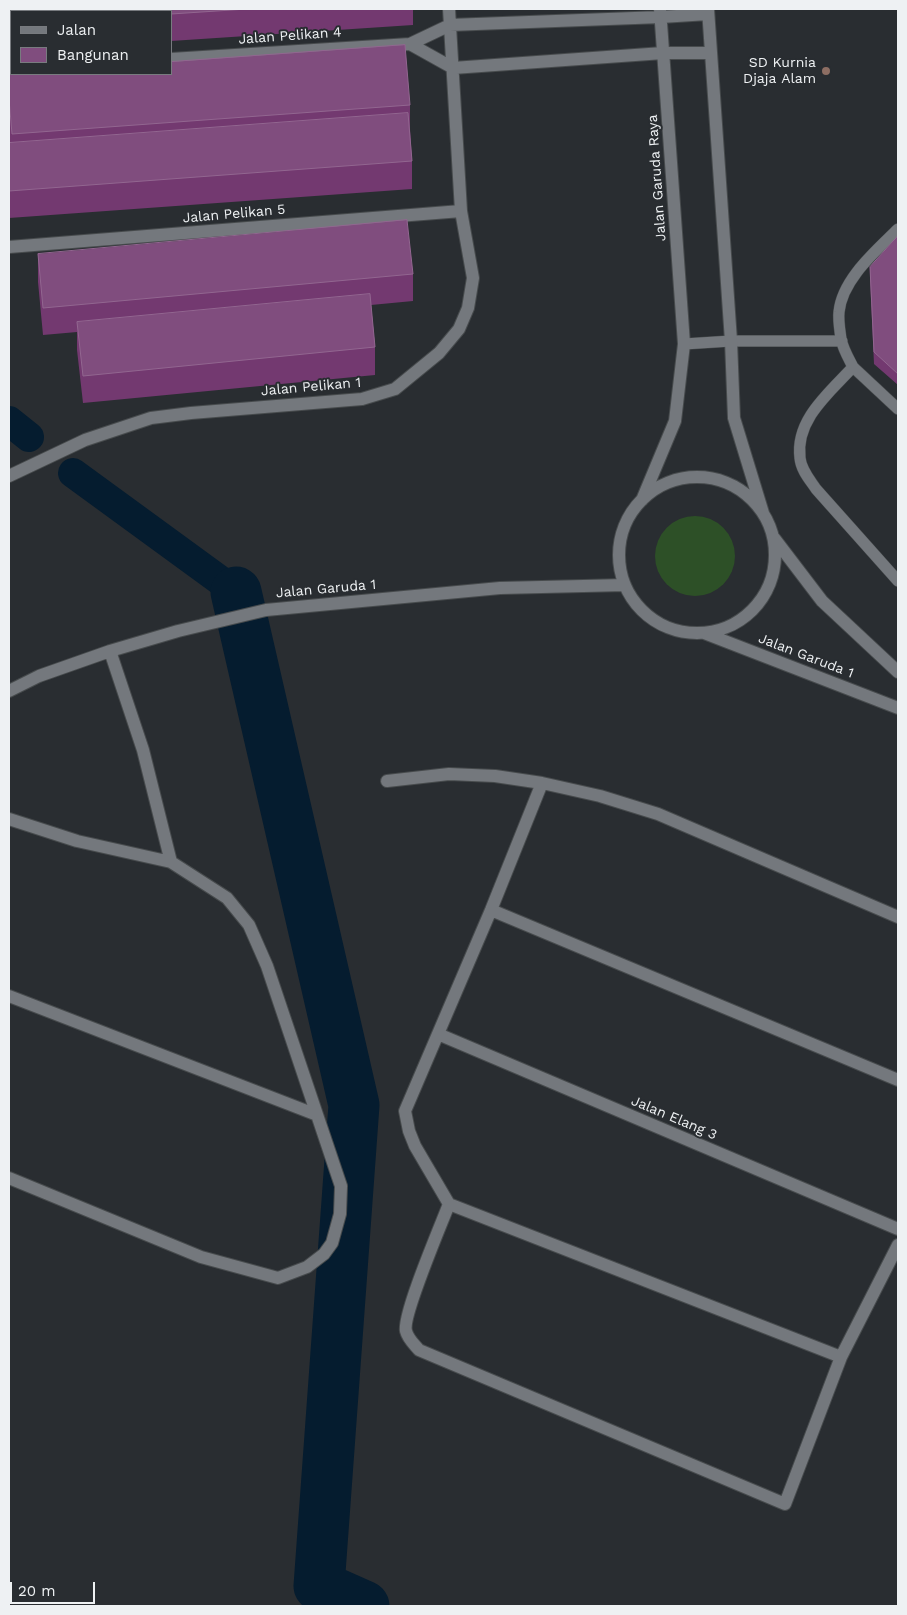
<!DOCTYPE html>
<style>
body{margin:0}
#map{position:relative;width:907px;height:1615px;overflow:hidden;background:#292d31;font-family:"Work Sans",sans-serif}
canvas{display:block}
.frame{position:absolute;inset:0;border:10px solid #eef1f3;pointer-events:none}
.legend{position:absolute;left:10px;top:10px;width:162px;height:65px;box-sizing:border-box;background:#292d31;border:1px solid #787b7f;margin:0;padding:6px 9px;list-style:none;font-size:15px;color:#eef1f3}
.legend li{display:flex;align-items:center;gap:10px;height:25px}
.legend b{width:25px;border:1px solid #787b7f}
.scale{position:absolute;left:10px;top:1582px;width:85px;height:22px;box-sizing:border-box;border:2px solid #eef1f3;border-top:0;padding-left:6px;font-size:15px;line-height:18px;white-space:nowrap;color:#eef1f3;-webkit-text-stroke:4px #292d31;paint-order:stroke}
</style>
<div id="map">
<canvas width="907" height="1615"></canvas>
<div class="frame"></div>
<ul class="legend">
<li><b style="height:6px;background:#74787d"></b>Jalan</li>
<li><b style="height:14px;background:#804d7e"></b>Bangunan</li>
</ul>
<div class="scale">20 m</div>
</div>
<script>
const ctx = document.querySelector('canvas').getContext('2d');
ctx.lineJoin = 'round';
function fill(path, color) {
  ctx.fillStyle = color;
  ctx.fill(path, 'evenodd');
}
function strokePath(path, color, width, dash) {
  ctx.strokeStyle = color;
  ctx.lineWidth = width;
  ctx.lineCap = dash ? 'butt' : 'round';
  ctx.setLineDash(dash || []);
  ctx.stroke(path);
}
function write(font, color, halo, rows, align = 'center') {
  ctx.font = font + ' "Work Sans",sans-serif';
  ctx.lineWidth = 4;
  ctx.setLineDash([]);
  ctx.textBaseline = 'middle';
  ctx.strokeStyle = halo;
  ctx.fillStyle = color;
  for (const [text, x, y, turn = 0] of rows) {
    ctx.save();
    ctx.translate(x, y);
    ctx.rotate((+turn || 0) * Math.PI / 180);
    ctx.textAlign = isNaN(turn) ? turn : align;
    if (halo) ctx.strokeText(text, 0, 0);
    ctx.fillText(text, 0, 0);
    ctx.restore();
  }
}
const green = new Path2D(`
 M655 556a40 40 0 1 1 80 0a40 40 0 1 1-80 0Z`);
const canal = new Path2D(`
 M 9,421 L 29,437
 M 73,473 L 236,592`);
const river = new Path2D(`
 M 236,592 L 354,1105 L 319,1586 L 364,1606`);
const lane = new Path2D(`
 M 898,229 C 877,250 842,279 839,312 C 838,320 840,331 841,339 C 843,349 849,359 853,367 C 829,393 795,420 800,458 C 801,470 810,480 816,489 L 898,581
 M 684,344 L 731,341 L 842,341
 M 853,367 L 898,409`);
const street = new Path2D(`
 M 708,9 L 731,341 L 734,418 L 763,513
 M 410,44 L 453,68 L 663,53 L 711,53
 M 171,59 L 410,44 L 450,25 L 661,17 L 708,14
 M 9,247 L 461,211
 M 9,476 L 85,440 L 151,418 L 191,413 L 362,399 L 395,389 L 439,353 L 459,329 L 468,308 L 473,278 L 461,211 L 449,9
 M619 555a78 78 0 1 1 156 0a78 78 0 1 1-156 0Z
 M 642,500 L 675,421 L 684,344 L 660,9
 M 774,538 L 822,601 L 898,672
 M 704,633 L 898,708
 M 110,651 L 143,750 L 171,862
 M 9,691 L 39,676 L 110,651 L 178,631 L 266,610 L 500,588 L 625,585
 M 387,781 L 449,774 L 495,776 L 542,783 L 600,796 L 658,814 L 898,917
 M 542,783 L 491,910 L 405,1111 L 409,1131 L 415,1146 L 449,1204 C 441,1225 402,1316 406,1331 C 408,1339 414,1344 419,1350 L 785,1504 L 841,1357 L 898,1245
 M 9,819 L 77,841 L 171,862 L 227,898 L 249,925 L 267,966 L 341,1186 L 340,1214 L 332,1243 L 324,1254 L 307,1267 L 278,1278 L 201,1257 L 9,1178
 M 491,910 L 898,1080
 M 9,996 L 317,1115
 M 438,1034 L 898,1229
 M 449,1204 L 841,1357`);
const wall = new Path2D(`
 M 106,9 L 413,9 L 413,25 L 171,41 L 171,11 L 106,11 Z
 M 9,73 L 410,105 L 410,129 L 412,161 L 412,189 L 9,218 L 9,143 L 10,143 L 9,126 Z
 M 898,236 L 898,385 L 874,364 L 870,278 L 870,267 Z
 M 38,254 L 413,274 L 413,301 L 371,305 L 375,347 L 375,375 L 83,403 L 77,350 L 77,332 L 43,335 L 38,282 Z`);
const building = new Path2D(`
 M 107,9 L 247,9 L 171,14 L 171,11 L 108,11 Z
 M 405,45 L 410,105 L 12,134 L 9,99 L 9,73 L 11,73 L 11,74 L 171,74 L 171,62 Z
 M 408,113 L 412,161 L 9,191 L 9,143 Z
 M 407,220 L 413,274 L 43,308 L 38,254 Z
 M 898,236 L 898,374 L 874,352 L 870,267 Z
 M 370,294 L 375,347 L 83,376 L 77,322 Z`);
const markers = [
 [826,71,5,"#8d6e63"]
];
const streetNames = [
 ["Jalan Pelikan 4",290,36,-4],
 ["Jalan Garuda Raya",657,178,-94],
 ["Jalan Pelikan 5",234,214,-5],
 ["Jalan Pelikan 1",311,387,-5],
 ["Jalan Garuda 1",326,589,-5],
 ["Jalan Garuda 1",806,656,21],
 ["Jalan Elang 3",674,1118,23]
];
const poiNames = [
 ["SD Kurnia",816,63],
 ["Djaja Alam",816,79]
];
fill(green, '#2d5027');
strokePath(canal, '#051c2f', 30);
strokePath(river, '#051c2f', 51);
strokePath(lane, '#474b4d', 12);
strokePath(street, '#474b4d', 14);
strokePath(lane, '#74787d', 11);
strokePath(street, '#74787d', 12);
fill(wall, '#733970');
fill(building, '#804d7e');
strokePath(building, '#926690', 1);
for (const [x, y, r, color] of markers) {
  const dot = new Path2D();
  dot.arc(x, y, r, 0, 2 * Math.PI);
  ctx.fillStyle = color;
  ctx.fill(dot);
  strokePath(dot, '#292d31', 2);
}
write('14px', '#eef1f3', '#292d31', streetNames);
write('14px', '#eef1f3', '#292d31', poiNames, 'right');
</script>
